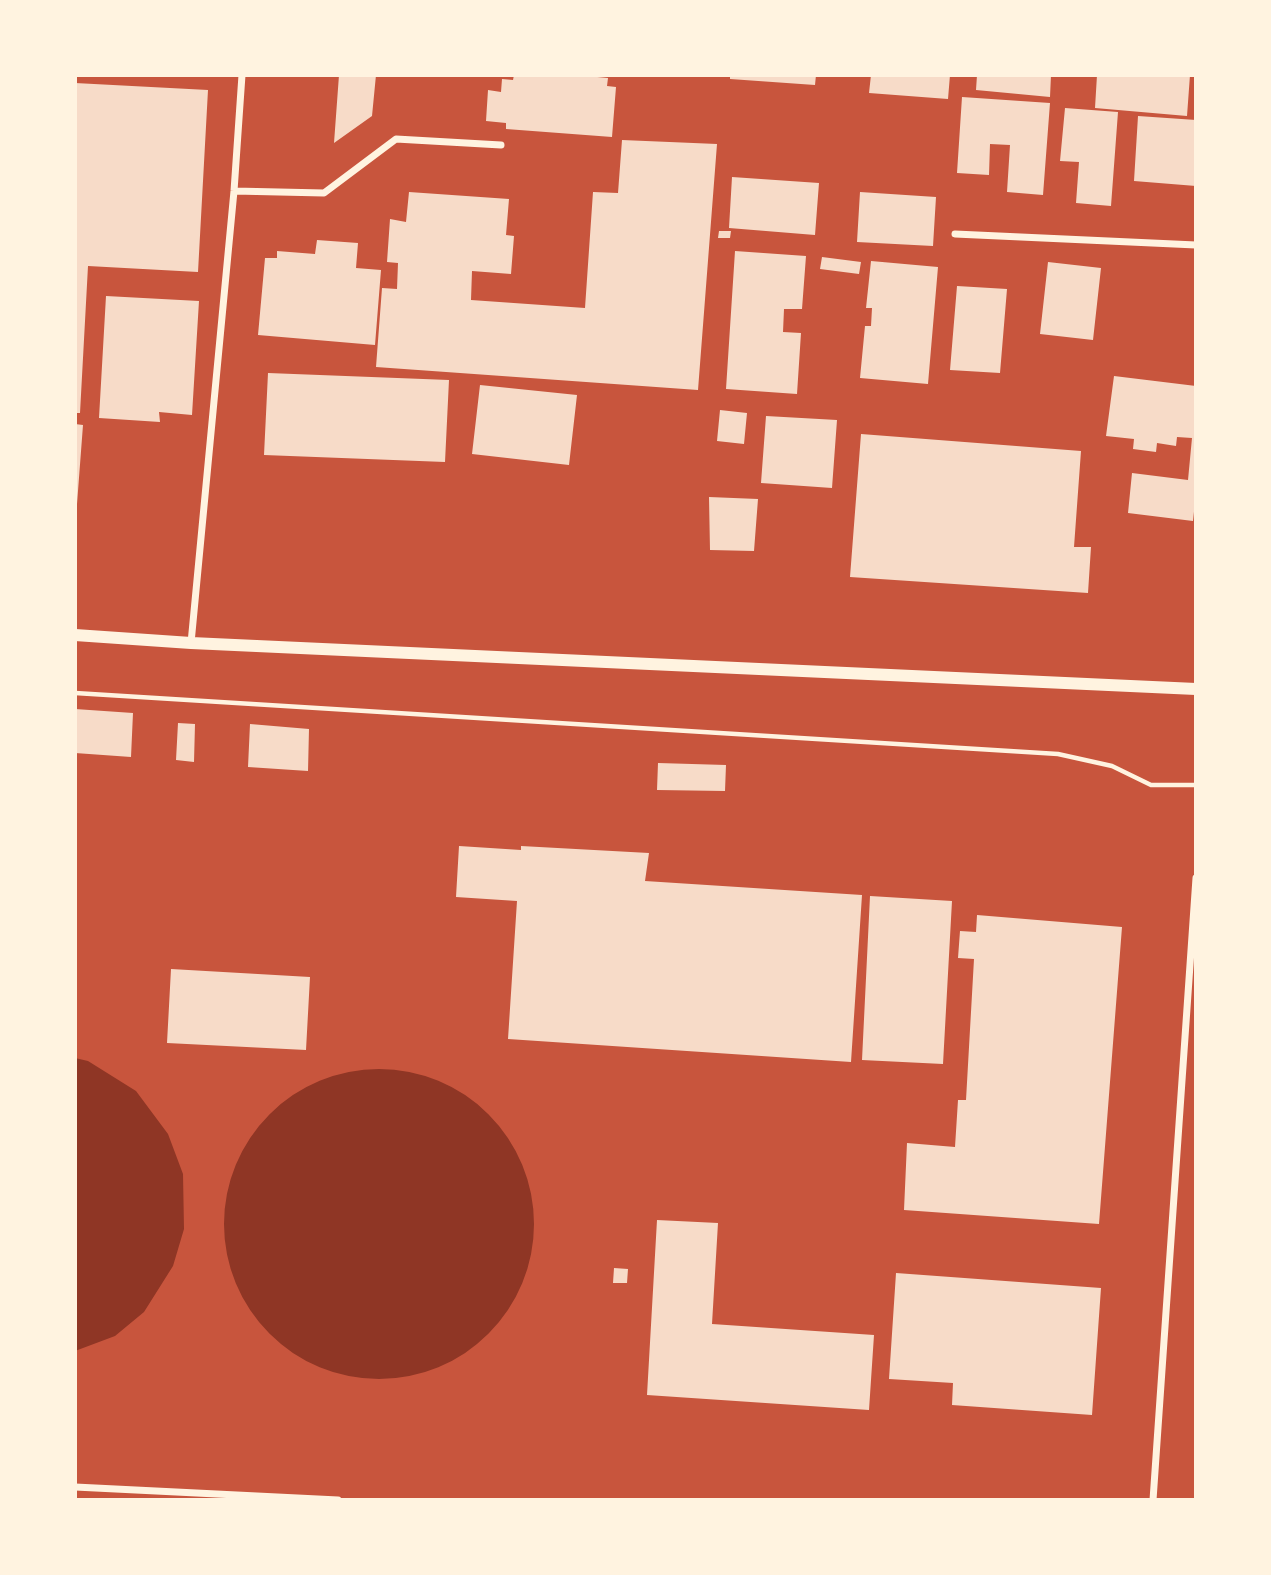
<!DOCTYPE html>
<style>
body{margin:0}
#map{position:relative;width:1271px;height:1575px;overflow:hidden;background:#c8553d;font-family:Literata,serif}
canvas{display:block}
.frame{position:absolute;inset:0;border:77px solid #fff3e0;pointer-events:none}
</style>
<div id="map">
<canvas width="1271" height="1575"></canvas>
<div class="frame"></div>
</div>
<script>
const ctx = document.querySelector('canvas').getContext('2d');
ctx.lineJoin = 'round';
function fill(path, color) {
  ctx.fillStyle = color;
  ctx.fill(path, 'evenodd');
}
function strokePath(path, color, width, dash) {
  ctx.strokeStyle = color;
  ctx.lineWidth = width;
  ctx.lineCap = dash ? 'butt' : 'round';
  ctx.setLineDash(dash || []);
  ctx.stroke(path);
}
const water = new Path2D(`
 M 75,1058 L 88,1061 L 136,1091 L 168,1134 L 183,1174 L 184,1229 L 173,1266 L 144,1312 L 115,1336 L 75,1351 Z
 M224 1224a155 155 0 1 1 310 0a155 155 0 1 1-310 0Z`);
const building = new Path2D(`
 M 339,75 L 376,75 L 372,116 L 334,143 Z
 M 514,75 L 576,75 L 608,78 L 607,86 L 616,87 L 612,137 L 506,129 L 506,123 L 486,121 L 488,90 L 501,92 L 502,79 L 513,80 Z
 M 730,75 L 816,75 L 815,85 L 730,79 Z
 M 871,75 L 950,75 L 948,99 L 869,93 Z
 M 977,75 L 1051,75 L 1050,97 L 976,90 Z
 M 1097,75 L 1190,75 L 1187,116 L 1095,108 Z
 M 75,83 L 208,90 L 198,272 L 88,266 L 80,413 L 75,413 Z
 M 962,97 L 1050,103 L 1043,195 L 1007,192 L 1010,145 L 990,144 L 989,175 L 957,173 Z
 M 1065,108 L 1118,112 L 1111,206 L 1076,203 L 1079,162 L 1060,161 Z
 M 1138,116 L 1196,120 L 1196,186 L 1134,181 Z
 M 622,140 L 717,144 L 698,390 L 376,367 L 382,288 L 397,289 L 398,263 L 387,262 L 390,219 L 406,222 L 409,192 L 509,199 L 506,235 L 514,236 L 511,274 L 472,271 L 471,300 L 585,308 L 593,192 L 618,193 Z
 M 732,177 L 819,183 L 815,235 L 729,228 Z
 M 860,192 L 936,197 L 933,246 L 857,242 Z
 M 719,231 L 731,231 L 730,238 L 718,238 Z
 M 317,240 L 358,243 L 356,268 L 381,270 L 375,345 L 258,335 L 265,258 L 277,258 L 277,251 L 315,254 Z
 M 735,251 L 806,256 L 802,309 L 784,309 L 783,332 L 801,333 L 797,394 L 726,389 Z
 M 822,257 L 861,262 L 859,274 L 820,269 Z
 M 871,261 L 938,267 L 928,384 L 860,378 L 865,326 L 871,326 L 872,308 L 866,308 Z
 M 1048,262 L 1101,268 L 1093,340 L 1040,334 Z
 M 957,286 L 1007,289 L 1000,373 L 950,370 Z
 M 106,296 L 199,301 L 192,415 L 159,412 L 160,422 L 99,418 Z
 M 268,373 L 449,380 L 445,462 L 264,455 Z
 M 1114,376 L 1196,386 L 1196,493 L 1193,521 L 1128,513 L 1132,473 L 1188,480 L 1192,438 L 1177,437 L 1176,446 L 1157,443 L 1156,452 L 1133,449 L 1134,439 L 1106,436 Z
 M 480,385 L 577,395 L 569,465 L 472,454 Z
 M 720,410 L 747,413 L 744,444 L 717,441 Z
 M 766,416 L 837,420 L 832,488 L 761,483 Z
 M 75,424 L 83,425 L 77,504 L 75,504 Z
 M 861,434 L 1081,451 L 1074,547 L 1091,547 L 1088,593 L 850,577 Z
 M 709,497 L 758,499 L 754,551 L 710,550 Z
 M 75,709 L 133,713 L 131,757 L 75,753 Z
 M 178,723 L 195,724 L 194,762 L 176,760 Z
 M 250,724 L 309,729 L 308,771 L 248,767 Z
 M 658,763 L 726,765 L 725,791 L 657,790 Z
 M 459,846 L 521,850 L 521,846 L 649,853 L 645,881 L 862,895 L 851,1062 L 508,1039 L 517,901 L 456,897 Z
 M 870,896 L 952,901 L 943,1064 L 862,1060 Z
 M 977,915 L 1122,927 L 1099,1224 L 904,1210 L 907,1143 L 955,1147 L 958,1100 L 966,1100 L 974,959 L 958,958 L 960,931 L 976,932 Z
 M 171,969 L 310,977 L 306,1050 L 167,1043 Z
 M 657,1220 L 718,1223 L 712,1324 L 874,1335 L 869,1410 L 647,1395 Z
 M 614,1268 L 628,1269 L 627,1283 L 613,1283 Z
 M 896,1273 L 1101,1288 L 1092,1415 L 952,1405 L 953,1383 L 889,1379 Z`);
const path = new Path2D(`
 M 75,693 L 1058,754 L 1112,766 L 1151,785 L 1196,785`);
const minor = new Path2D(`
 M 234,191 L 324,193 L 396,139 L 501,145
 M 955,234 L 1196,245
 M 191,643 L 234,191 L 242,75
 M 75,1487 L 338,1500
 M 1153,1500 L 1196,878`);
const tertiary = new Path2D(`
 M 75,635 L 191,643 L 1196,689`);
fill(water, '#8f3625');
fill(building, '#f7dbc8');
strokePath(path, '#fff3e0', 4.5);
strokePath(minor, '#fff3e0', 7);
strokePath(tertiary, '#fff3e0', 12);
</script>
